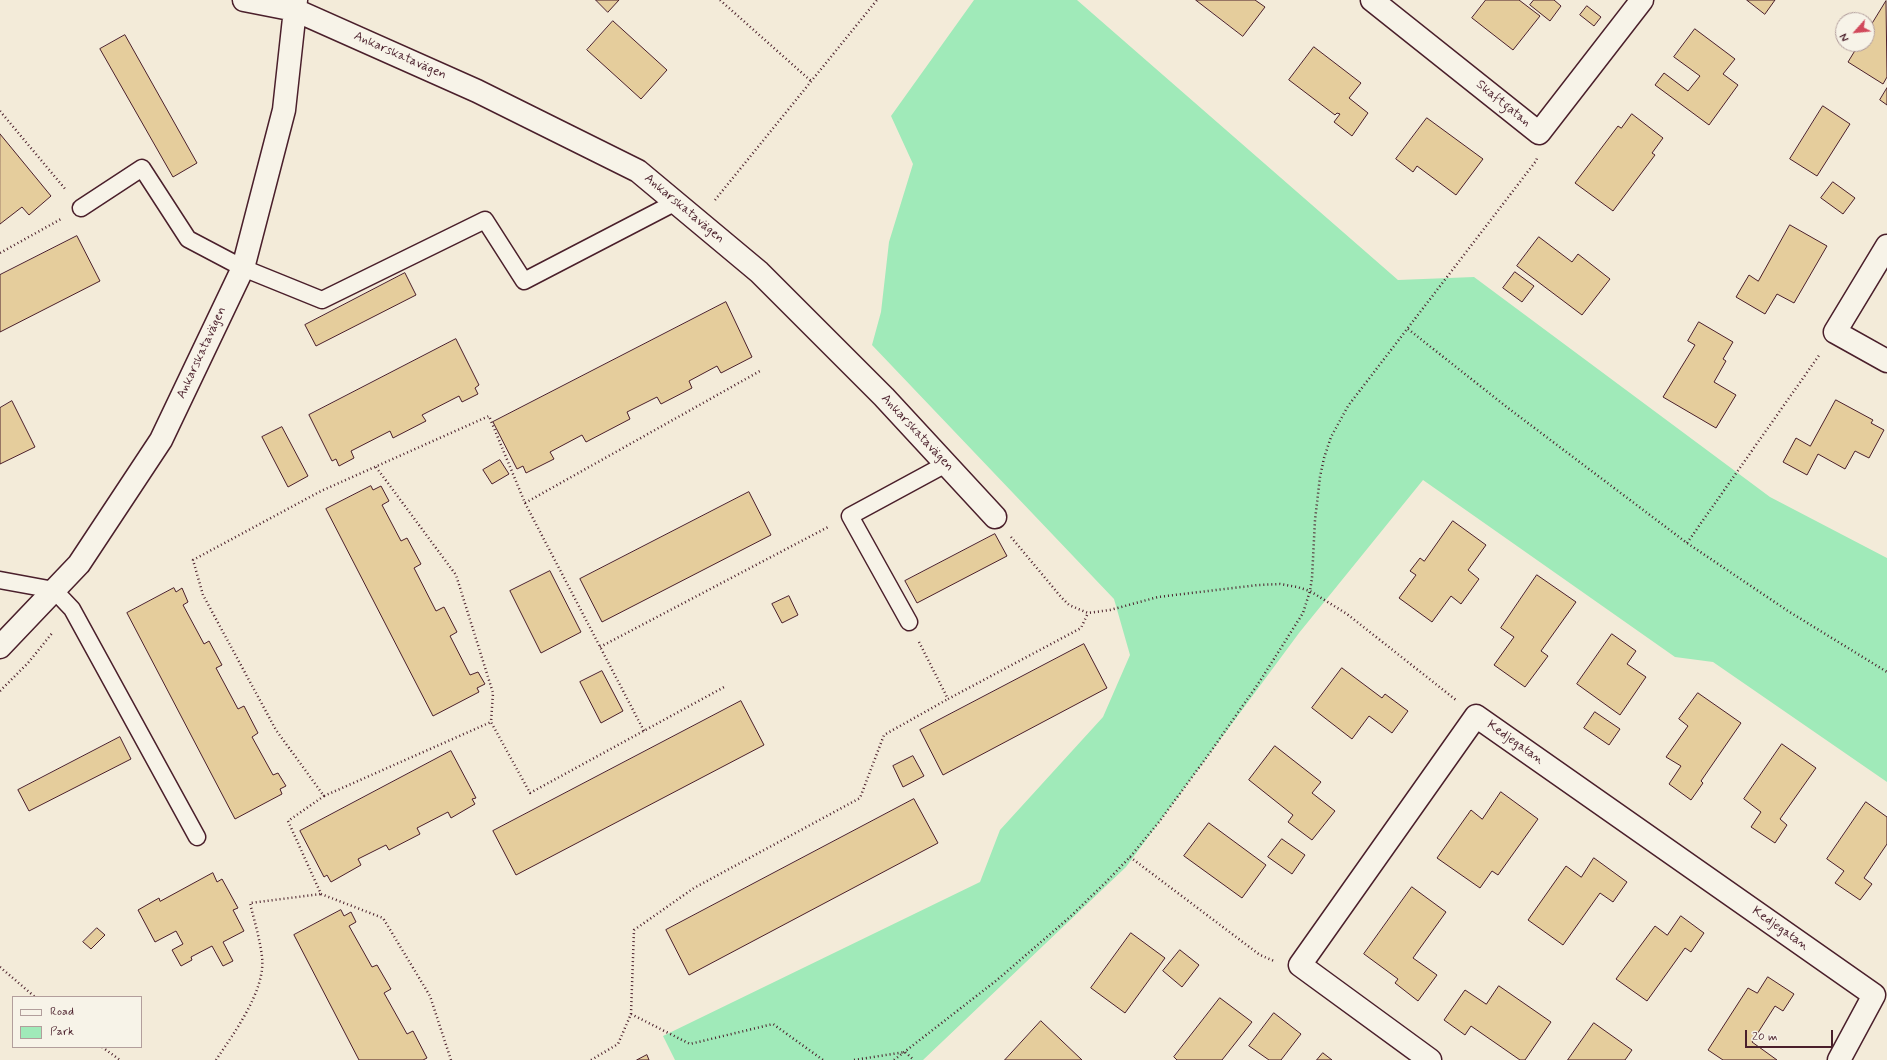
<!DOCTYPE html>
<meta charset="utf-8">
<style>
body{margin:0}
#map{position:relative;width:1887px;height:1060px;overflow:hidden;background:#f3ebd9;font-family:Mynerve,sans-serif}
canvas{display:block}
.legend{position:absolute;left:12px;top:996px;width:130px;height:52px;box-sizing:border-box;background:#f7f3e8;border:1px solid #b29e9c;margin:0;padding:5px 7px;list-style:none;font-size:12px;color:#4a1f2b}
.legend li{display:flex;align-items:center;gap:8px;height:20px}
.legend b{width:20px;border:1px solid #b29e9c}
.north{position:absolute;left:1835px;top:12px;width:40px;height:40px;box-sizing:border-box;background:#f7f3e8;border:1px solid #b29e9c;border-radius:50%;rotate:243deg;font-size:11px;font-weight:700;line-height:16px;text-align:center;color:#4a1f2b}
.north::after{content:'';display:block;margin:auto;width:14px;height:18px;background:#d1495b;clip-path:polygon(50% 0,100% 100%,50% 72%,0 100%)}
.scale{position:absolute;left:1745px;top:1030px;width:88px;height:18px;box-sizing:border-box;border:2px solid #4a1f2b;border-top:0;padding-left:5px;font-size:12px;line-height:14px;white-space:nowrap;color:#4a1f2b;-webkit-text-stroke:3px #f7f3e8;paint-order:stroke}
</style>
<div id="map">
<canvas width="1887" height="1060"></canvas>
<ul class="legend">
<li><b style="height:5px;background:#f7f3e8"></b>Road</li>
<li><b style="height:11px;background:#a0eab9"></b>Park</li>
</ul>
<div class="north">N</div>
<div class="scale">20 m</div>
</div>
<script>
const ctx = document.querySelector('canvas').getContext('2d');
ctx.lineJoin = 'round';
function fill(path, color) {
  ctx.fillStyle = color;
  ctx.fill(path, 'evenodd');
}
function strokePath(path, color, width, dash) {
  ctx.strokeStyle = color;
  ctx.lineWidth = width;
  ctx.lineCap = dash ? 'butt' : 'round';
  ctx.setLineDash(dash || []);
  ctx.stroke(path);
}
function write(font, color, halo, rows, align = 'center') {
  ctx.font = font + ' Mynerve,sans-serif';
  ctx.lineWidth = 3;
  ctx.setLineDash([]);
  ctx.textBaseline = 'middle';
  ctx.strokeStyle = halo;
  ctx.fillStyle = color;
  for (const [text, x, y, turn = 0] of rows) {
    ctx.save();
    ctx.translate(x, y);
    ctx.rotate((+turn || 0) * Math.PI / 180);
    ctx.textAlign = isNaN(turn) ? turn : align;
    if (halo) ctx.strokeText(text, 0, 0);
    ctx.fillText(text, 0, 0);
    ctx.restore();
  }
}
const green = new Path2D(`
 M 974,0 L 1077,0 L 1398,280 L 1474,277 L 1770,497 L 1887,558 L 1887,782 L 1713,662 L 1675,657 L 1423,480 L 1299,633 L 1126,867 L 923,1060 L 675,1060 L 663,1036 L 980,882 L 1000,830 L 1103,717 L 1130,655 L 1114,599 L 872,345 L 881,312 L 889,242 L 913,164 L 891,116 Z`);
const building = new Path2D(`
 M 596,0 L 619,0 L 608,12 Z
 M 1196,0 L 1255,0 L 1265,7 L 1243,36 Z
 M 1486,0 L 1519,0 L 1540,16 L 1513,50 L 1472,18 Z
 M 1534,0 L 1554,0 L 1561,6 L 1550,21 L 1530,5 Z
 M 1747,0 L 1775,0 L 1765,14 Z
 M 1886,1 L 1887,77 L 1883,84 L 1848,62 L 1859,44 L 1867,44 L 1867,32 Z
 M 1587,6 L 1601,17 L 1594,26 L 1580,15 Z
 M 613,21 L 667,70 L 641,99 L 587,50 Z
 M 1695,29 L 1735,59 L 1723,74 L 1738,85 L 1709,125 L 1655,85 L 1664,73 L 1688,91 L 1700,76 L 1674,57 Z
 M 125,35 L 197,163 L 173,177 L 100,49 Z
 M 1314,47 L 1361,83 L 1349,98 L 1368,113 L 1352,136 L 1334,122 L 1340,114 L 1337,113 L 1335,115 L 1289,80 Z
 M 1887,88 L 1887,105 L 1880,100 Z
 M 1823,106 L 1850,124 L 1817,176 L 1790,159 Z
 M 1632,114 L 1663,138 L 1652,153 L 1655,155 L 1613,211 L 1575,183 L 1618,126 L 1621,128 Z
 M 1427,118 L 1483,159 L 1456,195 L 1417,166 L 1413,172 L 1396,159 Z
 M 0,134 L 51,196 L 29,215 L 22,207 L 0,224 Z
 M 1833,182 L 1855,198 L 1843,214 L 1821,198 Z
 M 1790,225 L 1827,246 L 1794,303 L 1777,294 L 1765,314 L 1736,297 L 1749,275 L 1758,281 Z
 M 77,236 L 100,281 L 0,332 L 0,275 Z
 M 1539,237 L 1572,262 L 1578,254 L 1610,279 L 1582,315 L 1517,266 Z
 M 1515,272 L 1534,286 L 1522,302 L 1503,288 Z
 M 405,273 L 416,295 L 316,346 L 305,325 Z
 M 726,302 L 752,357 L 721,373 L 717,366 L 689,381 L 692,388 L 661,404 L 657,397 L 627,412 L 630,419 L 586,442 L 582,435 L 550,452 L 554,459 L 526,473 L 523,466 L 517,469 L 493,422 Z
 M 1699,322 L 1733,342 L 1723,359 L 1726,361 L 1714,382 L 1736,395 L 1716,428 L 1663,397 L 1695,345 L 1688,341 Z
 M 456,339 L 479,385 L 475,388 L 478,394 L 462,402 L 459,396 L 422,415 L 426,421 L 393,438 L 390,431 L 351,451 L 354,458 L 339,466 L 336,459 L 332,461 L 309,415 Z
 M 1836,400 L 1873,420 L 1871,423 L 1884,430 L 1869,458 L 1855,451 L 1845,469 L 1818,454 L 1807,475 L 1783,462 L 1796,438 L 1810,446 Z
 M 12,401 L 35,447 L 0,464 L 0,408 Z
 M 282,427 L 308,476 L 288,487 L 262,437 Z
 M 500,460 L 509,474 L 492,484 L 483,470 Z
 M 371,486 L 373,490 L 381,486 L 389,501 L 382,505 L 401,541 L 407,538 L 421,564 L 414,568 L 436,611 L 444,607 L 457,632 L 450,636 L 470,675 L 478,672 L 485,684 L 477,688 L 479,692 L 433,716 L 326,509 Z
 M 749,492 L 771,535 L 602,622 L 580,579 Z
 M 1453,521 L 1486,545 L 1468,570 L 1479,579 L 1461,604 L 1451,596 L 1432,622 L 1399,598 L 1416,575 L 1410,571 L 1420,558 L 1424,561 Z
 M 995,534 L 1007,556 L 917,603 L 905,581 Z
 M 550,571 L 581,632 L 541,653 L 510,591 Z
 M 1537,575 L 1576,602 L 1541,651 L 1548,656 L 1525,687 L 1494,665 L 1514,637 L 1501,628 Z
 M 174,588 L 176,592 L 182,588 L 188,602 L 183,605 L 204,644 L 209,641 L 222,665 L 216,668 L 238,709 L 244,706 L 258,733 L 252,737 L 273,775 L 278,773 L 286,786 L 280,789 L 282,794 L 235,819 L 127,613 Z
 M 789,596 L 798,615 L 782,623 L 772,604 Z
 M 1612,634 L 1636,651 L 1627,664 L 1646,677 L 1620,715 L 1577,684 Z
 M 1084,644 L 1107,688 L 943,775 L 920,730 Z
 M 1342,668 L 1382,698 L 1385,694 L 1408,711 L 1392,733 L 1369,716 L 1352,739 L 1312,708 Z
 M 602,671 L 623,711 L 601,723 L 580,682 Z
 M 1698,693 L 1741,723 L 1701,781 L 1703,783 L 1691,800 L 1669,784 L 1681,766 L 1666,757 L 1688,726 L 1679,719 Z
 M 741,701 L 764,745 L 516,875 L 493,831 Z
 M 1595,712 L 1620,729 L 1609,745 L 1584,728 Z
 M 120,737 L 131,759 L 29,811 L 18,790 Z
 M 1782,744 L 1816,768 L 1780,819 L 1787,825 L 1775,843 L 1751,827 L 1761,812 L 1744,799 Z
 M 1275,746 L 1321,782 L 1312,793 L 1335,811 L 1312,840 L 1288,822 L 1293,815 L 1249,780 Z
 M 451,751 L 476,798 L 472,799 L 475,804 L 451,818 L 448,812 L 417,828 L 420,834 L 389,850 L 386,845 L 358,859 L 361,865 L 331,882 L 327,875 L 324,877 L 300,831 Z
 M 913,756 L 924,776 L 903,787 L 893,766 Z
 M 1501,792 L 1538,819 L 1498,875 L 1492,871 L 1480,888 L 1437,858 L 1471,810 L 1482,819 Z
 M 914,799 L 938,843 L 689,975 L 666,930 Z
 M 1866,802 L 1887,817 L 1887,844 L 1864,878 L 1872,884 L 1860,900 L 1835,883 L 1844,871 L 1827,859 Z
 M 1209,823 L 1266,865 L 1242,898 L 1184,856 Z
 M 1282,839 L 1305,855 L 1292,874 L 1268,857 Z
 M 1594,858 L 1627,882 L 1613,902 L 1600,893 L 1563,945 L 1528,920 L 1566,866 L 1581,877 Z
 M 213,873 L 217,882 L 222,879 L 238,908 L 233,910 L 244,931 L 223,942 L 233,961 L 223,966 L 212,946 L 191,957 L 192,960 L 181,966 L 172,950 L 183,944 L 176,931 L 155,942 L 138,910 L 159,898 L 160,901 Z
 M 1412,887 L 1446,912 L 1413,958 L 1437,975 L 1418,1001 L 1395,983 L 1398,979 L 1364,954 Z
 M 341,910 L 344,916 L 351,912 L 356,922 L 349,926 L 372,967 L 377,965 L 391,989 L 384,993 L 407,1034 L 413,1031 L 427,1058 L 423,1060 L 359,1060 L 294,935 Z
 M 1681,916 L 1704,933 L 1691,952 L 1685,948 L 1647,1001 L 1616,979 L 1655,926 L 1667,935 Z
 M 97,928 L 105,935 L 91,949 L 83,942 Z
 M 1131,933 L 1165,958 L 1125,1013 L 1091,988 Z
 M 1180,950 L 1199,965 L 1182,987 L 1163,971 Z
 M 1768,977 L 1794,994 L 1783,1011 L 1775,1006 L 1752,1042 L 1777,1060 L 1723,1060 L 1708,1050 L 1748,988 L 1757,993 Z
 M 1499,986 L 1551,1022 L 1525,1060 L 1520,1060 L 1471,1026 L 1465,1035 L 1444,1020 L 1465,990 L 1486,1004 Z
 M 1220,998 L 1252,1022 L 1222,1060 L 1177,1060 L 1174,1057 Z
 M 1274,1013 L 1301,1034 L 1281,1060 L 1269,1060 L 1249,1046 Z
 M 1041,1021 L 1082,1060 L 1005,1060 Z
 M 1594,1023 L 1632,1050 L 1625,1060 L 1568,1060 Z
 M 1323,1053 L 1332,1060 L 1317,1060 Z
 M 647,1055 L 649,1060 L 637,1060 Z`);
const path = new Path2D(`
 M 720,0 L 811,81
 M 0,111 L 66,190
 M 715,200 L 877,0
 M 0,253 L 61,219
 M 1408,329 L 1508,408 L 1687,543 L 1788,611 L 1887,672
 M 376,467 L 456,575 L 493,693 L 491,722 L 530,793 L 726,686
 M 525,503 L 644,731
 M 1011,537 L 1061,597 L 1069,605 L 1088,613 L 1110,610 L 1158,597 L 1258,585 L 1280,584 L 1297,587 L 1310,591 L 1347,614 L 1456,700
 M 1687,543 L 1820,354
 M 919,642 L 948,699 L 1081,628 L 1088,613
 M 600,647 L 830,526
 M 0,691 L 28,663 L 53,632
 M 324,796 L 491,722
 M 1130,857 L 1260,955 L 1274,961
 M 0,967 L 35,997
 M 631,1014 L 690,1044 L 773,1024 L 823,1060
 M 102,1047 L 120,1060
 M 216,1060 C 234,1033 266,990 262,957 C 260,939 254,920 250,903 L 321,894
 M 451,1060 L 430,996 L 383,918 L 321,894 L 288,821 L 324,796 L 276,730 L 203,595 L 193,560 L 321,491 L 489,416 L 525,503 L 760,371
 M 591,1060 L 618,1044 L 631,1014 L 634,930 L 694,888 L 860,798 L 884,735 L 948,699
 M 854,1060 L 905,1052 L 914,1060
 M 894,1060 L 997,980 L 1070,917 L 1106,882 L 1130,857 L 1159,822 L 1209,754 L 1260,681 L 1303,613 L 1310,591 L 1312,578 L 1315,520 L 1320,477 L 1324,458 L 1331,437 L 1348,406 L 1536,161 L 1537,158`);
const lane = new Path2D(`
 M 81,208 L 142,168 L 188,239 L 243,268 L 322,300 L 485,220 L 524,281 L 676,202
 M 0,580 L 54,590 L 72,609 L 197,837
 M 909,622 L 850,516 L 946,464`);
const street = new Path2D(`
 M 244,0 L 295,10 L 477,91 L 638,171 L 759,272 L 884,397 L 995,517
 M 1372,0 L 1539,133 L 1642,0
 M 1887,246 L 1835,332 L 1887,361
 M 0,647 L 79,564 L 161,440 L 243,268 L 284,110 L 296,0
 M 1430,1060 L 1300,965 L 1476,716 L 1874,995 L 1839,1060`);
const streetNames = [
 ["Ankarskatavägen",400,56,24],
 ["Skaftgatan",1503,104,39],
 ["Ankarskatavägen",684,209,40],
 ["Ankarskatavägen",202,353,-65],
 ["Ankarskatavägen",917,433,47],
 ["Kedjegatan",1515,743,35],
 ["Kedjegatan",1780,929,35]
];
fill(green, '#a0eab9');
fill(building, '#e5cd9c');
strokePath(building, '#4a1f2b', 1);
strokePath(lane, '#4a1f2b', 19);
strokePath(street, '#4a1f2b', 25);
strokePath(path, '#4a1f2b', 2.5, [1, 3]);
strokePath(lane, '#f7f3e8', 16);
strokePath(street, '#f7f3e8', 22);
write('13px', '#4a1f2b', '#f7f3e8', streetNames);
</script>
